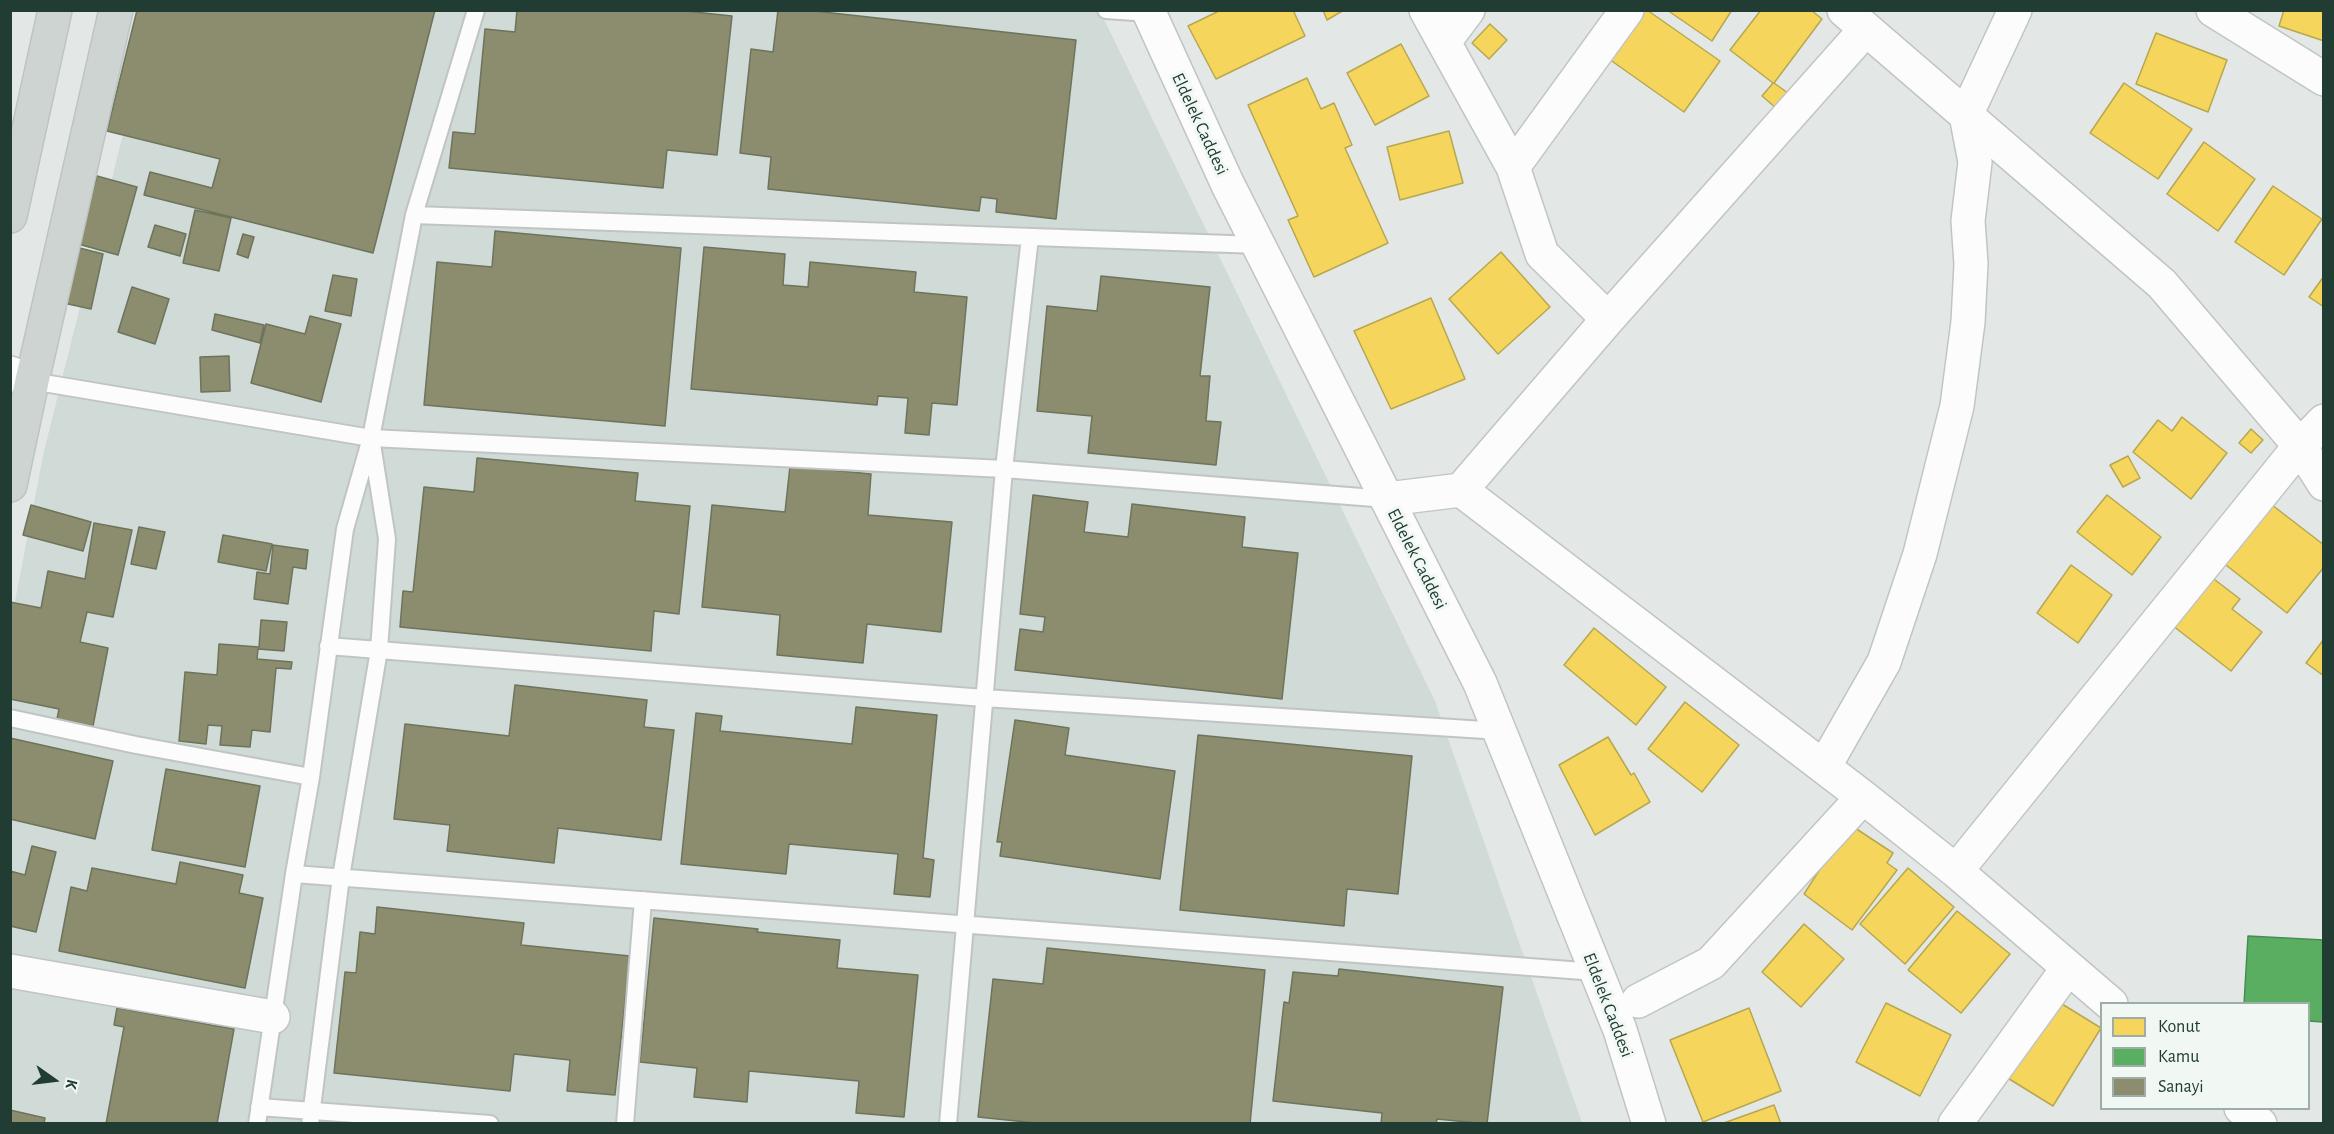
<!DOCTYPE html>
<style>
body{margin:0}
#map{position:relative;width:2334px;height:1134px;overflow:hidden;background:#e3e8e6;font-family:"Alegreya Sans",sans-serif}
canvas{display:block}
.frame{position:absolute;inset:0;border:12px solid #213c33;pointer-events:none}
.legend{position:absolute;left:2100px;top:1002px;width:210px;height:108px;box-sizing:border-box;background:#f1f8f4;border:2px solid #9eada7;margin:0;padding:8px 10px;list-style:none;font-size:18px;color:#213c33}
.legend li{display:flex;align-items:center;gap:12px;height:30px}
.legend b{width:30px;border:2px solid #9eada7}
.north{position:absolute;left:24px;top:1050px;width:60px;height:60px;-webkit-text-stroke:4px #f1f8f4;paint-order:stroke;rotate:104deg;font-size:16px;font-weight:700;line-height:24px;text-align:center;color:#213c33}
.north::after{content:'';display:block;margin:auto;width:21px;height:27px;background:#213c33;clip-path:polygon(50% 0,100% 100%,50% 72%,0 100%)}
</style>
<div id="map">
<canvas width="2334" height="1134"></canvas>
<div class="frame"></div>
<ul class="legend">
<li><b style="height:16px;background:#f6d55c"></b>Konut</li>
<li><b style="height:16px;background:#5aae61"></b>Kamu</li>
<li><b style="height:16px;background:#8c8c6e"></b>Sanayi</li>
</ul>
<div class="north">K</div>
</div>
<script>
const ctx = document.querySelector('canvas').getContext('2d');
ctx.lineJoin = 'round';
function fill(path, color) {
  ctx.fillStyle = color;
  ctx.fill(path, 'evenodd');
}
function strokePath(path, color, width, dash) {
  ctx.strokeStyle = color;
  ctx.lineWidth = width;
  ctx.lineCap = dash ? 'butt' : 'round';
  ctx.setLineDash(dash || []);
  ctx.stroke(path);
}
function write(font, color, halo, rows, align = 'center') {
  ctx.font = font + ' "Alegreya Sans",sans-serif';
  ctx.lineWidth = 6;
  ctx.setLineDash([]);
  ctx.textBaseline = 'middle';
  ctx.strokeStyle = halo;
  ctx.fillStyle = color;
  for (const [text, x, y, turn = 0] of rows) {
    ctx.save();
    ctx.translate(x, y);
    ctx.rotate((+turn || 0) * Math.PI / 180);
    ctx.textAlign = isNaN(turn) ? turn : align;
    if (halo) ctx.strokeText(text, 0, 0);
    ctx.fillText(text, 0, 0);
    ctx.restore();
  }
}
const built = new Path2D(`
 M 154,10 L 1100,11 L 1435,701 L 1582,1123 L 11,1124 L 11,622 L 44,451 Z`);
const homes = new Path2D(`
 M 1221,10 L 1293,10 L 1305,36 L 1216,79 L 1188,26 Z
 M 1323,10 L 1344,10 L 1327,20 Z
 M 1628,10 L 1647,10 L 1720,61 L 1684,112 L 1599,52 Z
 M 1667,10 L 1732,10 L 1712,41 Z
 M 1761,10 L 1811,10 L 1822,19 L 1774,83 L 1788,93 L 1776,108 L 1762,96 L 1773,83 L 1730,50 Z
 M 2284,10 L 2324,10 L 2324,41 L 2279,26 Z
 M 1490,24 L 1507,40 L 1489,59 L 1472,43 Z
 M 2156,33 L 2227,60 L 2208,112 L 2136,84 Z
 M 1401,44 L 1429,96 L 1375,125 L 1347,73 Z
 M 1307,78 L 1321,109 L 1334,103 L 1352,145 L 1345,148 L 1388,243 L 1314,277 L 1288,220 L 1298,216 L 1248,105 Z
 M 2124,83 L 2192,129 L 2158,179 L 2090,133 Z
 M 1449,131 L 1463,183 L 1400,200 L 1387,147 Z
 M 2204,142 L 2255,179 L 2218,231 L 2167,194 Z
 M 2273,186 L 2322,219 L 2284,275 L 2235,242 Z
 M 1501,252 L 1550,307 L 1498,354 L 1449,299 Z
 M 2324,276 L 2324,307 L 2309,297 Z
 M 1431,298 L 1465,379 L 1391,409 L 1354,331 Z
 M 2182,417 L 2227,453 L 2191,499 L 2133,452 L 2158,420 L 2172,431 Z
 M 2251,429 L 2263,440 L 2251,453 L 2239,443 Z
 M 2128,456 L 2140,478 L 2123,487 L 2110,465 Z
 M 2107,495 L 2161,537 L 2132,575 L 2077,532 Z
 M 2263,498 L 2324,545 L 2324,567 L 2287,613 L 2217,558 Z
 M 2071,565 L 2112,595 L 2078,643 L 2037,613 Z
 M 2206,573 L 2240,599 L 2232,609 L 2262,632 L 2231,671 L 2168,622 Z
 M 1594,628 L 1666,687 L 1636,725 L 1564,665 Z
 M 2324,639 L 2324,676 L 2306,663 Z
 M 1685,702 L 1739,745 L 1702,792 L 1648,749 Z
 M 1608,737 L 1631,775 L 1634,773 L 1650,802 L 1595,835 L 1559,765 Z
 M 1849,824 L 1893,853 L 1887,863 L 1897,870 L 1852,930 L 1804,894 Z
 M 1908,868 L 1954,907 L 1905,964 L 1860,924 Z
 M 1957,911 L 2010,954 L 1961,1013 L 1908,970 Z
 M 1804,924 L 1844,959 L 1801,1007 L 1762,972 Z
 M 2054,999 L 2101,1028 L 2053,1106 L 2006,1077 Z
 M 1886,1003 L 1951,1035 L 1920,1096 L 1856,1062 Z
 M 1749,1008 L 1781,1091 L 1703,1122 L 1670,1040 Z
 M 1774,1105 L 1781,1124 L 1721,1124 Z`);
const public = new Path2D(`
 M 2248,936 L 2324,940 L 2324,1022 L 2308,1021 L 2308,1004 L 2244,1004 Z`);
const industry = new Path2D(`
 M 137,10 L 435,10 L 373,253 L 144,195 L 150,172 L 212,188 L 220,159 L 107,131 Z
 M 517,10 L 676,10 L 732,16 L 717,155 L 667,150 L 663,188 L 449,168 L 453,132 L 475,134 L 485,29 L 515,32 Z
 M 778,10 L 805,10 L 1076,40 L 1056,219 L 996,212 L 997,199 L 981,197 L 979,211 L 768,189 L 771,157 L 740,153 L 751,49 L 773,52 Z
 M 97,176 L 137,187 L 118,255 L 78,244 Z
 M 195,210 L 231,218 L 219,271 L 183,263 Z
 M 155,225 L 186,234 L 180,256 L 148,247 Z
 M 495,231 L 681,248 L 665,426 L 424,405 L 437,262 L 492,267 Z
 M 243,234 L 254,237 L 248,258 L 237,254 Z
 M 72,246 L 103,254 L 91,309 L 59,302 Z
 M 704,247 L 785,254 L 783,285 L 808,287 L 810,262 L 916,272 L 914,292 L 967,297 L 957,405 L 932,403 L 929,435 L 905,433 L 908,398 L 878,396 L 877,405 L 691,389 Z
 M 333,275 L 357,279 L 351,316 L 325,311 Z
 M 1101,276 L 1210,287 L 1200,376 L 1210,376 L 1206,421 L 1221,422 L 1216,465 L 1088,453 L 1092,416 L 1037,411 L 1047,306 L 1097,311 Z
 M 132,287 L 169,299 L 155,344 L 118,332 Z
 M 215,314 L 264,325 L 260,343 L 212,330 Z
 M 310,316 L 341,324 L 321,402 L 251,383 L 266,324 L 305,334 Z
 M 229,356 L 230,391 L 201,392 L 200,357 Z
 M 477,458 L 638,473 L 635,501 L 690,506 L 679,614 L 654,611 L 651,651 L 400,627 L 403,591 L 413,592 L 424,487 L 474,492 Z
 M 790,466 L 871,474 L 868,515 L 952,522 L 941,632 L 867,624 L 863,663 L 777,655 L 780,615 L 702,607 L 712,505 L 785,512 Z
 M 1033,495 L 1088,502 L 1084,532 L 1128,537 L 1132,504 L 1245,517 L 1242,547 L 1298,553 L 1282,699 L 1015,670 L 1020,629 L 1043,632 L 1045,617 L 1020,614 Z
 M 31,505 L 91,522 L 83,551 L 23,535 Z
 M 94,523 L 132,530 L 113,617 L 87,612 L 80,642 L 108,648 L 93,726 L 57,719 L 59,709 L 10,699 L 10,602 L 41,608 L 48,571 L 85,579 Z
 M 139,527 L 165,532 L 156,569 L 131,564 Z
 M 223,535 L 272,544 L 266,571 L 218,562 Z
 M 273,545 L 308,550 L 306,569 L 293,567 L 288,604 L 254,599 L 257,572 L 270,574 Z
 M 261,620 L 287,622 L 284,651 L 258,649 L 257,659 L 292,662 L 291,669 L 276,668 L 270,732 L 252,730 L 250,747 L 220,745 L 222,726 L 208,725 L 206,744 L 179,741 L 185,672 L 217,675 L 219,644 L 259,647 Z
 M 515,685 L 647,700 L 644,727 L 674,730 L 661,840 L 558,828 L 554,863 L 447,851 L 450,825 L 394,819 L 405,724 L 509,736 Z
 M 856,707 L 937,715 L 923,858 L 934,860 L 930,897 L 894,894 L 898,854 L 789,844 L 786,874 L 681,864 L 696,713 L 722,716 L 720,731 L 852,744 Z
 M 1015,720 L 1069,728 L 1065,755 L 1175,771 L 1160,879 L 1000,856 L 1002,842 L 997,842 Z
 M 1198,735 L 1412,756 L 1398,894 L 1347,889 L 1344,926 L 1180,910 Z
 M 10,738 L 113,761 L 95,839 L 10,819 Z
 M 166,769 L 260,786 L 245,867 L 152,850 Z
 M 32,846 L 56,852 L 36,932 L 10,926 L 10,871 L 25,875 Z
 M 180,862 L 243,875 L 239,893 L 263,898 L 245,988 L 59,951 L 71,887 L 87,891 L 92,868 L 176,884 Z
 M 377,907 L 524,923 L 521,945 L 630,956 L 615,1095 L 567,1091 L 570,1060 L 514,1054 L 510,1091 L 334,1073 L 345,972 L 356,973 L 360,932 L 375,934 Z
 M 654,918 L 758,929 L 757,932 L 840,940 L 837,968 L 918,975 L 904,1117 L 856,1113 L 859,1081 L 749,1071 L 747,1102 L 694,1097 L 697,1068 L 640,1062 Z
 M 1047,948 L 1265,970 L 1250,1124 L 1045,1124 L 978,1117 L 993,979 L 1043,984 Z
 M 1339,969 L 1503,987 L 1487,1124 L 1437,1119 L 1436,1124 L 1381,1124 L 1382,1113 L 1273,1101 L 1284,1002 L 1289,1003 L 1293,972 L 1338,976 Z
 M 117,1008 L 234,1029 L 217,1124 L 106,1124 L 124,1027 L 114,1025 Z
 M 10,1110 L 45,1118 L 44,1124 L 10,1124 Z`);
const service = new Path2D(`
 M 1106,10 L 1149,13
 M 414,215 L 1258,245
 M 32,381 L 371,438 L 1004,469 L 1387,499
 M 328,646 L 984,698 L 1500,731
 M 10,718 L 136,745 L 311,777
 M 294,874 L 1596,972
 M 259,1107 L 490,1124
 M 257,1124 L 294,874 L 311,777 L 345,529 L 371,438 L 414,215 L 476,10
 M 310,1124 L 341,877 L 379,650 L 387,539 L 372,444
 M 625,1124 L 643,900
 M 948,1124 L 1004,469 L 1030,237`);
const minor = new Path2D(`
 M 1426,10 L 1513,167 L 1542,254 L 1608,319
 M 1844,10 L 2162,284 L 2300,446 L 2324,484
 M 2213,10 L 2324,79
 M 1444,42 L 1468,10
 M 1513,167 L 1627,10
 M 10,373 L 32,381
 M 1461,490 L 1608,319 L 1866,29
 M 1387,499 L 1461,490 L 1863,797 L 1956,871 L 2111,1004
 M 1824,767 L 1884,662 L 1920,554 L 1957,406 L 1968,322 L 1971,264 L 1968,221 L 1975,162 L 1966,115 L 2015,10
 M 1956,871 L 2300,446 L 2324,421
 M 10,971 L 273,1017
 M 1638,1001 L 1711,963 L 1863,797
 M 2241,1108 L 2260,1124
 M 1955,1124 L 2068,968`);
const tertiary = new Path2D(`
 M 1148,10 L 1228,185 L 1480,683 L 1620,1030 L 1649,1124`);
const primary = new Path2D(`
 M 10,216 L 55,10
 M 10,485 L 32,381 L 116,10`);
const streetNames = [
 ["Eldelek Caddesi",1200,124,65],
 ["Eldelek Caddesi",1417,559,63],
 ["Eldelek Caddesi",1608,1005,69]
];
fill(built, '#d0dad6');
fill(homes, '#f6d55c');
strokePath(homes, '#b6a750', 1.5);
fill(public, '#5aae61');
strokePath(public, '#498c53', 1.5);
fill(industry, '#8c8c6e');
strokePath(industry, '#6c745c', 1.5);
strokePath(service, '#c0c5c3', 20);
strokePath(minor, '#c0c5c3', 36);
strokePath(tertiary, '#c0c5c3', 36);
strokePath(primary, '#bcc5c2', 36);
strokePath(service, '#fbfcfb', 16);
strokePath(minor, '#fbfcfb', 33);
strokePath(tertiary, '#fbfcfb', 33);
strokePath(primary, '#cdd4d2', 33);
write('18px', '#213c33', '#f1f8f4', streetNames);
</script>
